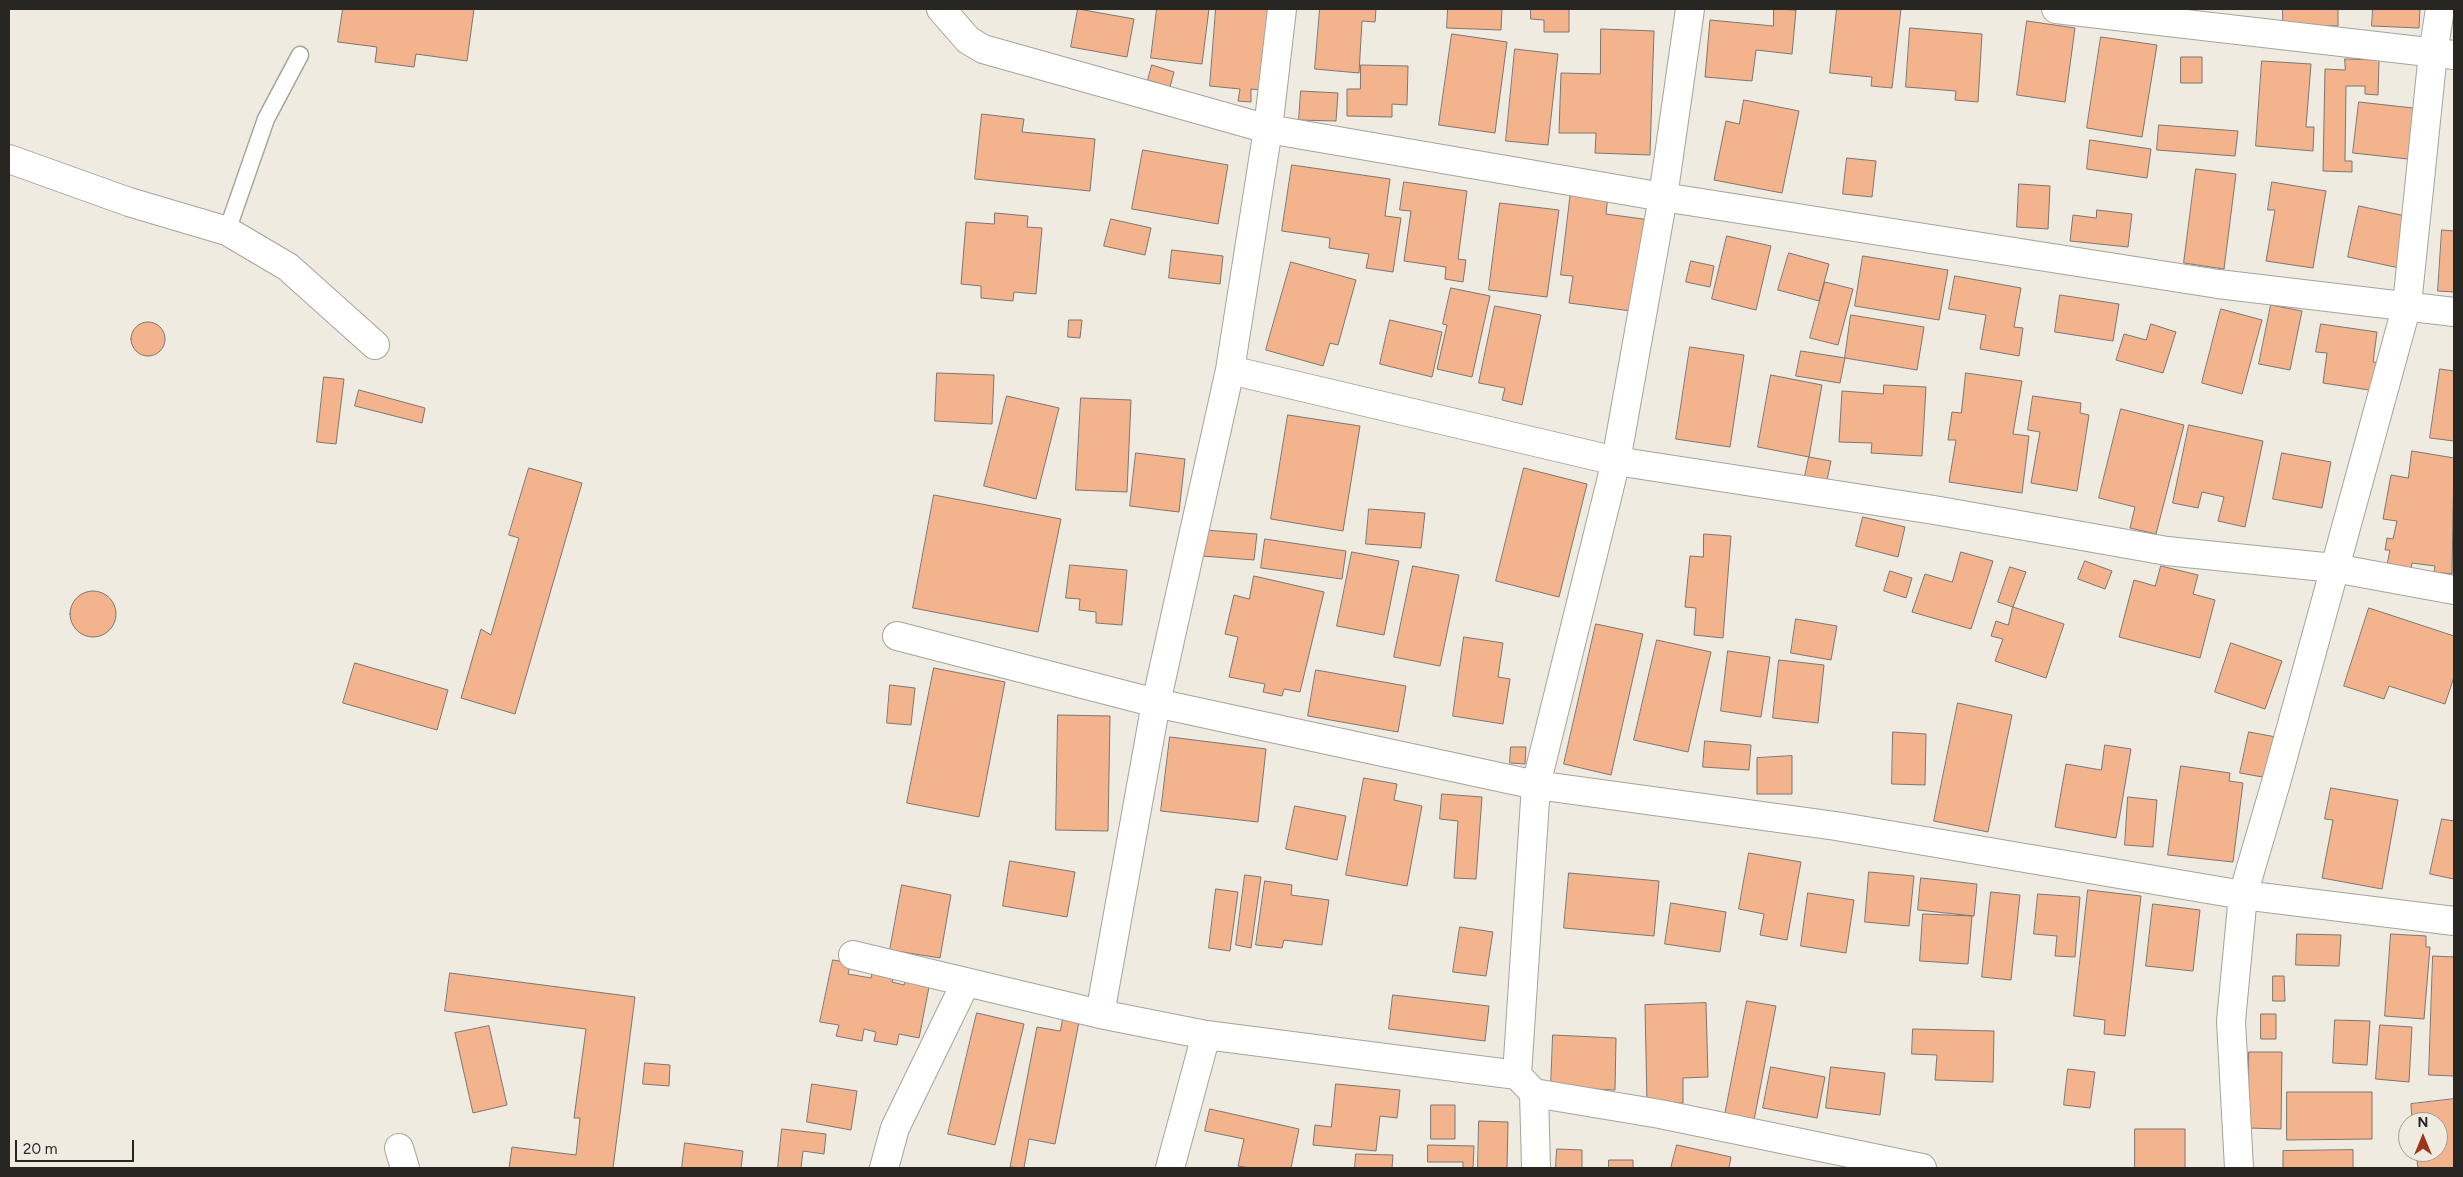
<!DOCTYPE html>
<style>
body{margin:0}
#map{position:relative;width:2463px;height:1177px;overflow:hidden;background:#efebe1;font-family:Figtree,sans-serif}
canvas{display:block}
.frame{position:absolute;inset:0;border:10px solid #282623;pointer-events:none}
.north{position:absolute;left:2398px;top:1112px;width:50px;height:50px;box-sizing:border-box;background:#efebe1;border:1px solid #9f9c95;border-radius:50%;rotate:0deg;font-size:14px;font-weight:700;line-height:20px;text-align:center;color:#282623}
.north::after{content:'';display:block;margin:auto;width:18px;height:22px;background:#9d341c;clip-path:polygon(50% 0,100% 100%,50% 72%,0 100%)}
.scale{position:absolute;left:15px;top:1140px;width:119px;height:22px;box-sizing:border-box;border:2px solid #282623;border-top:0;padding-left:6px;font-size:15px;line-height:18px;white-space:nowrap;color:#282623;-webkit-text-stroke:4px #efebe1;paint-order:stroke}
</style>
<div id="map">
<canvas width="2463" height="1177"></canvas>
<div class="frame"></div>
<div class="north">N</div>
<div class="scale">20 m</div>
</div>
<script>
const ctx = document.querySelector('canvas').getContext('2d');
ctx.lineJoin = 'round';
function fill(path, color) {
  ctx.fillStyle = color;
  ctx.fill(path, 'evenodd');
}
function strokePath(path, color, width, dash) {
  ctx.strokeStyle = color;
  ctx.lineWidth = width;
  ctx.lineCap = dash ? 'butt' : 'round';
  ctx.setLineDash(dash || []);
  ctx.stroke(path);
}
const building = new Path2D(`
 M 343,9 L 474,9 L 467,61 L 416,54 L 414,67 L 375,62 L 377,47 L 338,42 Z
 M 1078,9 L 1134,19 L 1127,57 L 1071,47 Z
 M 1157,9 L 1209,9 L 1202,64 L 1151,58 Z
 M 1216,9 L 1268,9 L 1261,90 L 1251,89 L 1251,102 L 1238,101 L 1240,89 L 1210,86 Z
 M 1320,9 L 1376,9 L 1375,22 L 1362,21 L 1359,73 L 1315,69 Z
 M 1448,9 L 1502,9 L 1501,30 L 1447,28 Z
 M 1531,9 L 1569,9 L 1569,32 L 1544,32 L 1544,20 L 1531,19 Z
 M 1774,9 L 1796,10 L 1792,54 L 1756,50 L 1752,81 L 1705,77 L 1710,20 L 1773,26 Z
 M 1837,9 L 1901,9 L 1892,88 L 1871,86 L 1872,77 L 1830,73 Z
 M 2283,9 L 2338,9 L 2338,26 L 2283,24 Z
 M 2373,9 L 2420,9 L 2419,28 L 2372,26 Z
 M 2027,21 L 2075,28 L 2065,102 L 2017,95 Z
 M 1910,28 L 1982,34 L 1978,102 L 1955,100 L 1956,91 L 1906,87 Z
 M 1601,29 L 1654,31 L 1650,155 L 1595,153 L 1596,133 L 1559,133 L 1561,73 L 1600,74 Z
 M 1452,34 L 1507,42 L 1495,133 L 1439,125 Z
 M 2101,37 L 2157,45 L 2142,137 L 2087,128 Z
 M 1515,49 L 1558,54 L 1548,145 L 1506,141 Z
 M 2181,57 L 2202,57 L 2202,83 L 2181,83 Z
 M 2345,59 L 2379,60 L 2378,95 L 2365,94 L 2365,86 L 2346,86 L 2345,161 L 2352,161 L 2352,172 L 2323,171 L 2325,69 L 2345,70 Z
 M 2262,61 L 2311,64 L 2306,127 L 2314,127 L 2313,151 L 2256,146 Z
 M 1152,65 L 1174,72 L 1170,87 L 1148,80 Z
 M 1361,65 L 1408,66 L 1407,105 L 1392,104 L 1392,117 L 1347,116 L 1347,89 L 1360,89 Z
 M 1301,91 L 1338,93 L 1336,121 L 1299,120 Z
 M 1744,100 L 1799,111 L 1782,193 L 1714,180 L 1726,121 L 1739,124 Z
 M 2359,102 L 2422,109 L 2417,160 L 2353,153 Z
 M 982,114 L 1024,119 L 1022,132 L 1095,139 L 1090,191 L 975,179 Z
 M 2159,125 L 2238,131 L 2235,156 L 2157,150 Z
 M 2090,140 L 2151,149 L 2147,178 L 2087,169 Z
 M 1143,150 L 1228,165 L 1218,224 L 1132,209 Z
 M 1847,158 L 1876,161 L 1872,197 L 1843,194 Z
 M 1292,165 L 1390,179 L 1385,216 L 1401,218 L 1393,272 L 1366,268 L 1369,254 L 1329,248 L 1330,238 L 1282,231 Z
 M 2196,169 L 2236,174 L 2224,269 L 2184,263 Z
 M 1404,182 L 1467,191 L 1458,259 L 1466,260 L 1463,282 L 1445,279 L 1446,267 L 1404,261 L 1411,211 L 1400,210 Z
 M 2272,182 L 2326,191 L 2313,268 L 2266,261 L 2275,210 L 2268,210 Z
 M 2019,184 L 2050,186 L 2048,229 L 2017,227 Z
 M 1571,191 L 1608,195 L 1606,214 L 1650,220 L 1639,312 L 1569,303 L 1573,276 L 1561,275 Z
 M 1500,203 L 1559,210 L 1547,297 L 1489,290 Z
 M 2359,206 L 2415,218 L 2404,269 L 2348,257 Z
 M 2097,210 L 2132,214 L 2128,247 L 2070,241 L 2073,215 L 2096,218 Z
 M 995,213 L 1028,216 L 1027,227 L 1042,228 L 1036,294 L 1014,292 L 1013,301 L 981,298 L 981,286 L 961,284 L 966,222 L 994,224 Z
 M 1111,219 L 1151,228 L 1145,255 L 1104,246 Z
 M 2442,230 L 2454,231 L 2454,292 L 2438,291 Z
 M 1727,236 L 1771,246 L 1756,310 L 1712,299 Z
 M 1172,250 L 1223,256 L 1220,284 L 1169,278 Z
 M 1789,253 L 1829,264 L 1819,301 L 1778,290 Z
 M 1863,256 L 1948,270 L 1939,320 L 1855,306 Z
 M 1691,261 L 1714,266 L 1710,287 L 1686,282 Z
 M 1291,262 L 1356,280 L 1338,345 L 1330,343 L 1323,366 L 1266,350 Z
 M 1955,276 L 2021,288 L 2014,327 L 2023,328 L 2019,356 L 1980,349 L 1986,315 L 1949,309 Z
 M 1825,282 L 1853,289 L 1838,345 L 1810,338 Z
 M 1451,288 L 1490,296 L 1472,377 L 1437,369 L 1447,325 L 1443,324 Z
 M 2060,295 L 2119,304 L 2113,341 L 2055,332 Z
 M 2271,305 L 2302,311 L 2290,370 L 2259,364 Z
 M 1495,306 L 1541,315 L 1522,405 L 1502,400 L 1505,388 L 1479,383 Z
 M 2221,309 L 2262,320 L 2242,394 L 2202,383 Z
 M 1851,315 L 1924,327 L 1917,370 L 1845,358 Z
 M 1069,320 L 1082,320 L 1080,338 L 1068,337 Z
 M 1390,320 L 1442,332 L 1432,377 L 1380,364 Z
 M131 339a17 17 0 1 1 34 0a17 17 0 1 1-34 0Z
 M 2151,324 L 2176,332 L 2163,373 L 2116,360 L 2124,334 L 2146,340 Z
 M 2321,324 L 2377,332 L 2373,362 L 2381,363 L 2376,391 L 2323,383 L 2327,353 L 2316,352 Z
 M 1690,347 L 1744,355 L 1730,447 L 1676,439 Z
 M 1801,351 L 1845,358 L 1840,383 L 1796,376 Z
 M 2440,369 L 2454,371 L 2454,441 L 2430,438 Z
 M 937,373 L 994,375 L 992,424 L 935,421 Z
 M 1966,373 L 2022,381 L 2013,434 L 2029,436 L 2022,493 L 1949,482 L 1956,440 L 1948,440 L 1952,412 L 1961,413 Z
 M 1771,375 L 1822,385 L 1809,457 L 1758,447 Z
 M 324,377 L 344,379 L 336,444 L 317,442 Z
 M 1884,385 L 1926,387 L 1922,456 L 1871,453 L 1872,443 L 1839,442 L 1842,391 L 1883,394 Z
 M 359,390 L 425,408 L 422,423 L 355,406 Z
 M 1007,396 L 1059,408 L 1036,499 L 984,486 Z
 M 2033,396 L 2081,403 L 2080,413 L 2089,415 L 2077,491 L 2031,483 L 2040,432 L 2028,430 Z
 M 1081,398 L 1131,400 L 1127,492 L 1076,490 Z
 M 2121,409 L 2184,425 L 2156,534 L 2130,528 L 2135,507 L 2099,498 Z
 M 1288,415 L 1360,426 L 1343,531 L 1271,519 Z
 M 2189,425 L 2263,441 L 2245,527 L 2218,521 L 2224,497 L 2202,492 L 2198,508 L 2173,503 Z
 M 2412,451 L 2454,458 L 2452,574 L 2434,572 L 2435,566 L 2412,563 L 2411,569 L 2387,565 L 2390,550 L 2385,550 L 2387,538 L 2393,539 L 2397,521 L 2383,519 L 2391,475 L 2408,478 Z
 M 1136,453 L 1185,459 L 1179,512 L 1130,506 Z
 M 2282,453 L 2331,462 L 2322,508 L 2273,499 Z
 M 1809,457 L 1831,461 L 1826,485 L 1804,481 Z
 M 529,468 L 582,483 L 515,714 L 461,698 L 481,629 L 491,635 L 519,538 L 509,535 Z
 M 1524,468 L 1587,484 L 1559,597 L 1496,581 Z
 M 934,495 L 1061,519 L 1038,632 L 913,608 Z
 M 1369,509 L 1425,513 L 1421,548 L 1366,544 Z
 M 1863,517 L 1905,527 L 1898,557 L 1856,546 Z
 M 1205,530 L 1257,534 L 1254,560 L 1202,556 Z
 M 1704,534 L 1731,536 L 1723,638 L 1694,635 L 1696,608 L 1685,607 L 1690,556 L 1703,557 Z
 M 1265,539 L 1346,551 L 1342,579 L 1261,568 Z
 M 1352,552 L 1399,561 L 1384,635 L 1337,626 Z
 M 1961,552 L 1993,561 L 1971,629 L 1912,612 L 1925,574 L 1952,582 Z
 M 2085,561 L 2112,571 L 2105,589 L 2078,579 Z
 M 1070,565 L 1127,570 L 1122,625 L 1096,623 L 1096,612 L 1079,610 L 1080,599 L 1066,598 Z
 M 1413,566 L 1459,575 L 1440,666 L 1394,657 Z
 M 2161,566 L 2198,575 L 2193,594 L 2215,600 L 2200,658 L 2119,637 L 2134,580 L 2155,586 Z
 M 2010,567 L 2026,572 L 2013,607 L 1998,602 Z
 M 1890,571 L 1912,578 L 1906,598 L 1884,591 Z
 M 1254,576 L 1324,592 L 1300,692 L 1284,689 L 1282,696 L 1263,692 L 1265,684 L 1229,677 L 1238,637 L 1225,634 L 1234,595 L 1249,599 Z
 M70 614a23 23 0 1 1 46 0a23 23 0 1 1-46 0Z
 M 2013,607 L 2064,624 L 2046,678 L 1995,661 L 2003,639 L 1991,636 L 1996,621 L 2008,625 Z
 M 2369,608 L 2454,636 L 2454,677 L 2445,704 L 2389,686 L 2384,699 L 2344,686 Z
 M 1796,619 L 1837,626 L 1831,660 L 1791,653 Z
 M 1596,624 L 1643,634 L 1611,775 L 1564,764 Z
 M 1464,637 L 1503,643 L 1498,677 L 1510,679 L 1503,724 L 1453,716 Z
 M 1657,640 L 1711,652 L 1688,752 L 1634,740 Z
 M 2231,643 L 2282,661 L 2265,709 L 2215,692 Z
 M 1728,651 L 1770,657 L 1761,717 L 1721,711 Z
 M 1779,660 L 1824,665 L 1818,723 L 1773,718 Z
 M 355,663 L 448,690 L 437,730 L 343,703 Z
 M 934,668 L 1005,682 L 979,817 L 907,803 Z
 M 1316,670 L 1406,686 L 1398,732 L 1308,716 Z
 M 890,685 L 915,688 L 911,725 L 887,723 Z
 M 1958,703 L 2012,715 L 1988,832 L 1934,821 Z
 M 1058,715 L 1110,716 L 1108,831 L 1056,830 Z
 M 1893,732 L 1926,734 L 1925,785 L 1892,784 Z
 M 2249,732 L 2276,737 L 2268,778 L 2240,773 Z
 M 1170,737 L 1266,749 L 1258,822 L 1161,811 Z
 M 1705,741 L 1751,745 L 1749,770 L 1703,767 Z
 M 2105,745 L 2131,749 L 2116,838 L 2055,827 L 2066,764 L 2101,770 Z
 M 1511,747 L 1526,747 L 1525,764 L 1510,763 Z
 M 1792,756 L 1792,794 L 1757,794 L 1757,758 Z
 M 2181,766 L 2230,773 L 2229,781 L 2243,783 L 2233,862 L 2168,855 Z
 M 1364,778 L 1397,784 L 1394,800 L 1422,806 L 1407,886 L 1346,875 Z
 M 2331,788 L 2398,800 L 2382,889 L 2322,878 L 2333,820 L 2325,819 Z
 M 1442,794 L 1482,797 L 1476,879 L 1454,878 L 1458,821 L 1440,819 Z
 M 2128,797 L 2157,800 L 2153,847 L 2125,845 Z
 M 1295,806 L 1346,816 L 1337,860 L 1286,849 Z
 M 2442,819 L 2454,821 L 2454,879 L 2430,874 Z
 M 1749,853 L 1801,862 L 1787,940 L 1760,935 L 1764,914 L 1739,909 Z
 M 1010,861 L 1075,872 L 1067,917 L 1003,906 Z
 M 1869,872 L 1914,876 L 1909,926 L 1865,922 Z
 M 1569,873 L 1659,881 L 1654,936 L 1564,928 Z
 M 1245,875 L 1261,877 L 1251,948 L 1236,945 Z
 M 1921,878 L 1977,884 L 1974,916 L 1918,910 Z
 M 1265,881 L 1292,885 L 1291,895 L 1329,900 L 1322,945 L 1284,940 L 1282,948 L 1256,945 Z
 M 902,885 L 951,895 L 940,958 L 890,950 Z
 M 1216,889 L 1238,892 L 1230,951 L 1209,948 Z
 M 2088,890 L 2141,896 L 2125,1036 L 2104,1034 L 2105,1020 L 2074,1016 Z
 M 1991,892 L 2020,895 L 2011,980 L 1982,977 Z
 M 1808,893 L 1854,900 L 1846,953 L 1801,946 Z
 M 2038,894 L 2080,897 L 2075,957 L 2055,956 L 2057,936 L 2034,934 Z
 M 1671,903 L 1726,912 L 1720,952 L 1665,944 Z
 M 2153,904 L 2200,910 L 2193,971 L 2146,966 Z
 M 1923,914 L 1972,916 L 1968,964 L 1920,961 Z
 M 1460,927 L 1493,932 L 1486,976 L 1453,972 Z
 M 2297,934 L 2341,935 L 2339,966 L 2296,965 Z
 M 2391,934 L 2426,936 L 2426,947 L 2430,947 L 2424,1019 L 2385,1016 Z
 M 2433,956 L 2454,957 L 2454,1076 L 2429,1075 Z
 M 833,960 L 851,963 L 848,974 L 871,978 L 873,970 L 894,975 L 892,982 L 904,985 L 906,977 L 930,982 L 919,1038 L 899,1034 L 897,1045 L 874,1041 L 876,1032 L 864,1029 L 862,1041 L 836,1036 L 839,1025 L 820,1022 Z
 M 450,973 L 635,997 L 613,1168 L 509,1168 L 512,1147 L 576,1155 L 580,1118 L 574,1118 L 586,1029 L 445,1011 Z
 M 2273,976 L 2284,976 L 2285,1001 L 2273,1001 Z
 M 1393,995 L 1489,1006 L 1485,1041 L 1389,1029 Z
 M 1747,1001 L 1776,1006 L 1754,1120 L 1725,1115 Z
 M 1706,1003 L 1708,1077 L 1683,1078 L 1683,1103 L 1647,1105 L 1645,1005 Z
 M 977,1013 L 1024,1024 L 995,1145 L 948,1134 Z
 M 2261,1014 L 2276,1014 L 2276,1039 L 2261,1039 Z
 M 1063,1019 L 1079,1022 L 1055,1144 L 1029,1139 L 1024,1168 L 1010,1167 L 1037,1027 L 1060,1031 Z
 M 2335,1020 L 2370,1021 L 2367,1065 L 2333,1063 Z
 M 2380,1025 L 2412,1027 L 2409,1082 L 2376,1079 Z
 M 489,1026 L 507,1105 L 473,1113 L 455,1033 Z
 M 1913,1029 L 1994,1031 L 1993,1082 L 1935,1080 L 1937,1055 L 1912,1054 Z
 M 1553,1035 L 1616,1038 L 1615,1090 L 1551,1087 Z
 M 2249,1052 L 2282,1052 L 2281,1129 L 2249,1128 Z
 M 645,1063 L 670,1065 L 669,1086 L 643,1084 Z
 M 1771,1067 L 1825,1077 L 1817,1118 L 1763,1108 Z
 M 1831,1067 L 1885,1073 L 1880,1115 L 1826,1108 Z
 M 2068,1069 L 2095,1072 L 2090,1108 L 2064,1105 Z
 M 812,1084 L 857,1091 L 851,1130 L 807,1122 Z
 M 1336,1084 L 1400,1090 L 1397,1118 L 1380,1116 L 1376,1151 L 1313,1145 L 1315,1125 L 1331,1127 Z
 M 2287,1092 L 2372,1092 L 2372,1139 L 2287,1140 Z
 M 2454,1099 L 2454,1168 L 2418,1168 L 2416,1152 L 2438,1152 L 2438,1122 L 2412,1122 L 2411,1104 Z
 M 1431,1105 L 1455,1105 L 1455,1139 L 1431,1139 Z
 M 1210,1109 L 1299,1129 L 1291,1168 L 1250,1168 L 1238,1166 L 1244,1139 L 1205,1131 Z
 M 1479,1121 L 1508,1122 L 1507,1168 L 1478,1168 Z
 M 782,1129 L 826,1134 L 824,1154 L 803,1151 L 801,1168 L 778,1168 Z
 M 2135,1129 L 2185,1129 L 2185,1168 L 2135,1168 Z
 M 685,1143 L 743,1151 L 741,1168 L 682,1168 Z
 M 1428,1145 L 1474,1146 L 1473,1168 L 1463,1168 L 1463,1162 L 1428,1162 Z
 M 1677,1145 L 1731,1157 L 1729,1168 L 1671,1168 Z
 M 1557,1149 L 1582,1150 L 1582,1168 L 1556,1168 Z
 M 2353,1150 L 2353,1168 L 2283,1168 L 2283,1151 Z
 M 1356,1154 L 1393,1155 L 1392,1168 L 1355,1168 Z
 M 1609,1160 L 1633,1160 L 1633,1168 L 1609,1168 Z`);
const service = new Path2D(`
 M 227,231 L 266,119 L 300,55`);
const minor = new Path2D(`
 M 941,9 L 968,40 L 983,49 L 1268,129 L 1663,197 L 2218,284 L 2454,312
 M 1282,9 L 1268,129 L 1230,370 L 1156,703 L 1100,1014 L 1206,1035 L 1517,1075 L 1534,1093 L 1660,1114 L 1922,1168
 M 2056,9 L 2454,55
 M 9,159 L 129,202 L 227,231 L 288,267 L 375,345
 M 1230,370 L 1616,461 L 1934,510 L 2167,551 L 2334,568 L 2454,590
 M 897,636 L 1156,703 L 1536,785 L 1836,826 L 2243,895 L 2454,921
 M 853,955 L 1100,1014
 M 1517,1075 L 1536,785 L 1616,461 L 1663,197 L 1690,9
 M 1534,1093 L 1536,1168
 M 399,1148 L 405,1168
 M 884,1168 L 895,1128 L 966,982
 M 1170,1168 L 1206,1035
 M 2239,1168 L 2231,1021 L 2243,895 L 2277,779 L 2407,305 L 2433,53 L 2440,9`);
fill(building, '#f3b38c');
strokePath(building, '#7e7570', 1);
strokePath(service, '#a7a39a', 19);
strokePath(minor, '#a7a39a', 30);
strokePath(service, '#fff', 16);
strokePath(minor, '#fff', 28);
</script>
